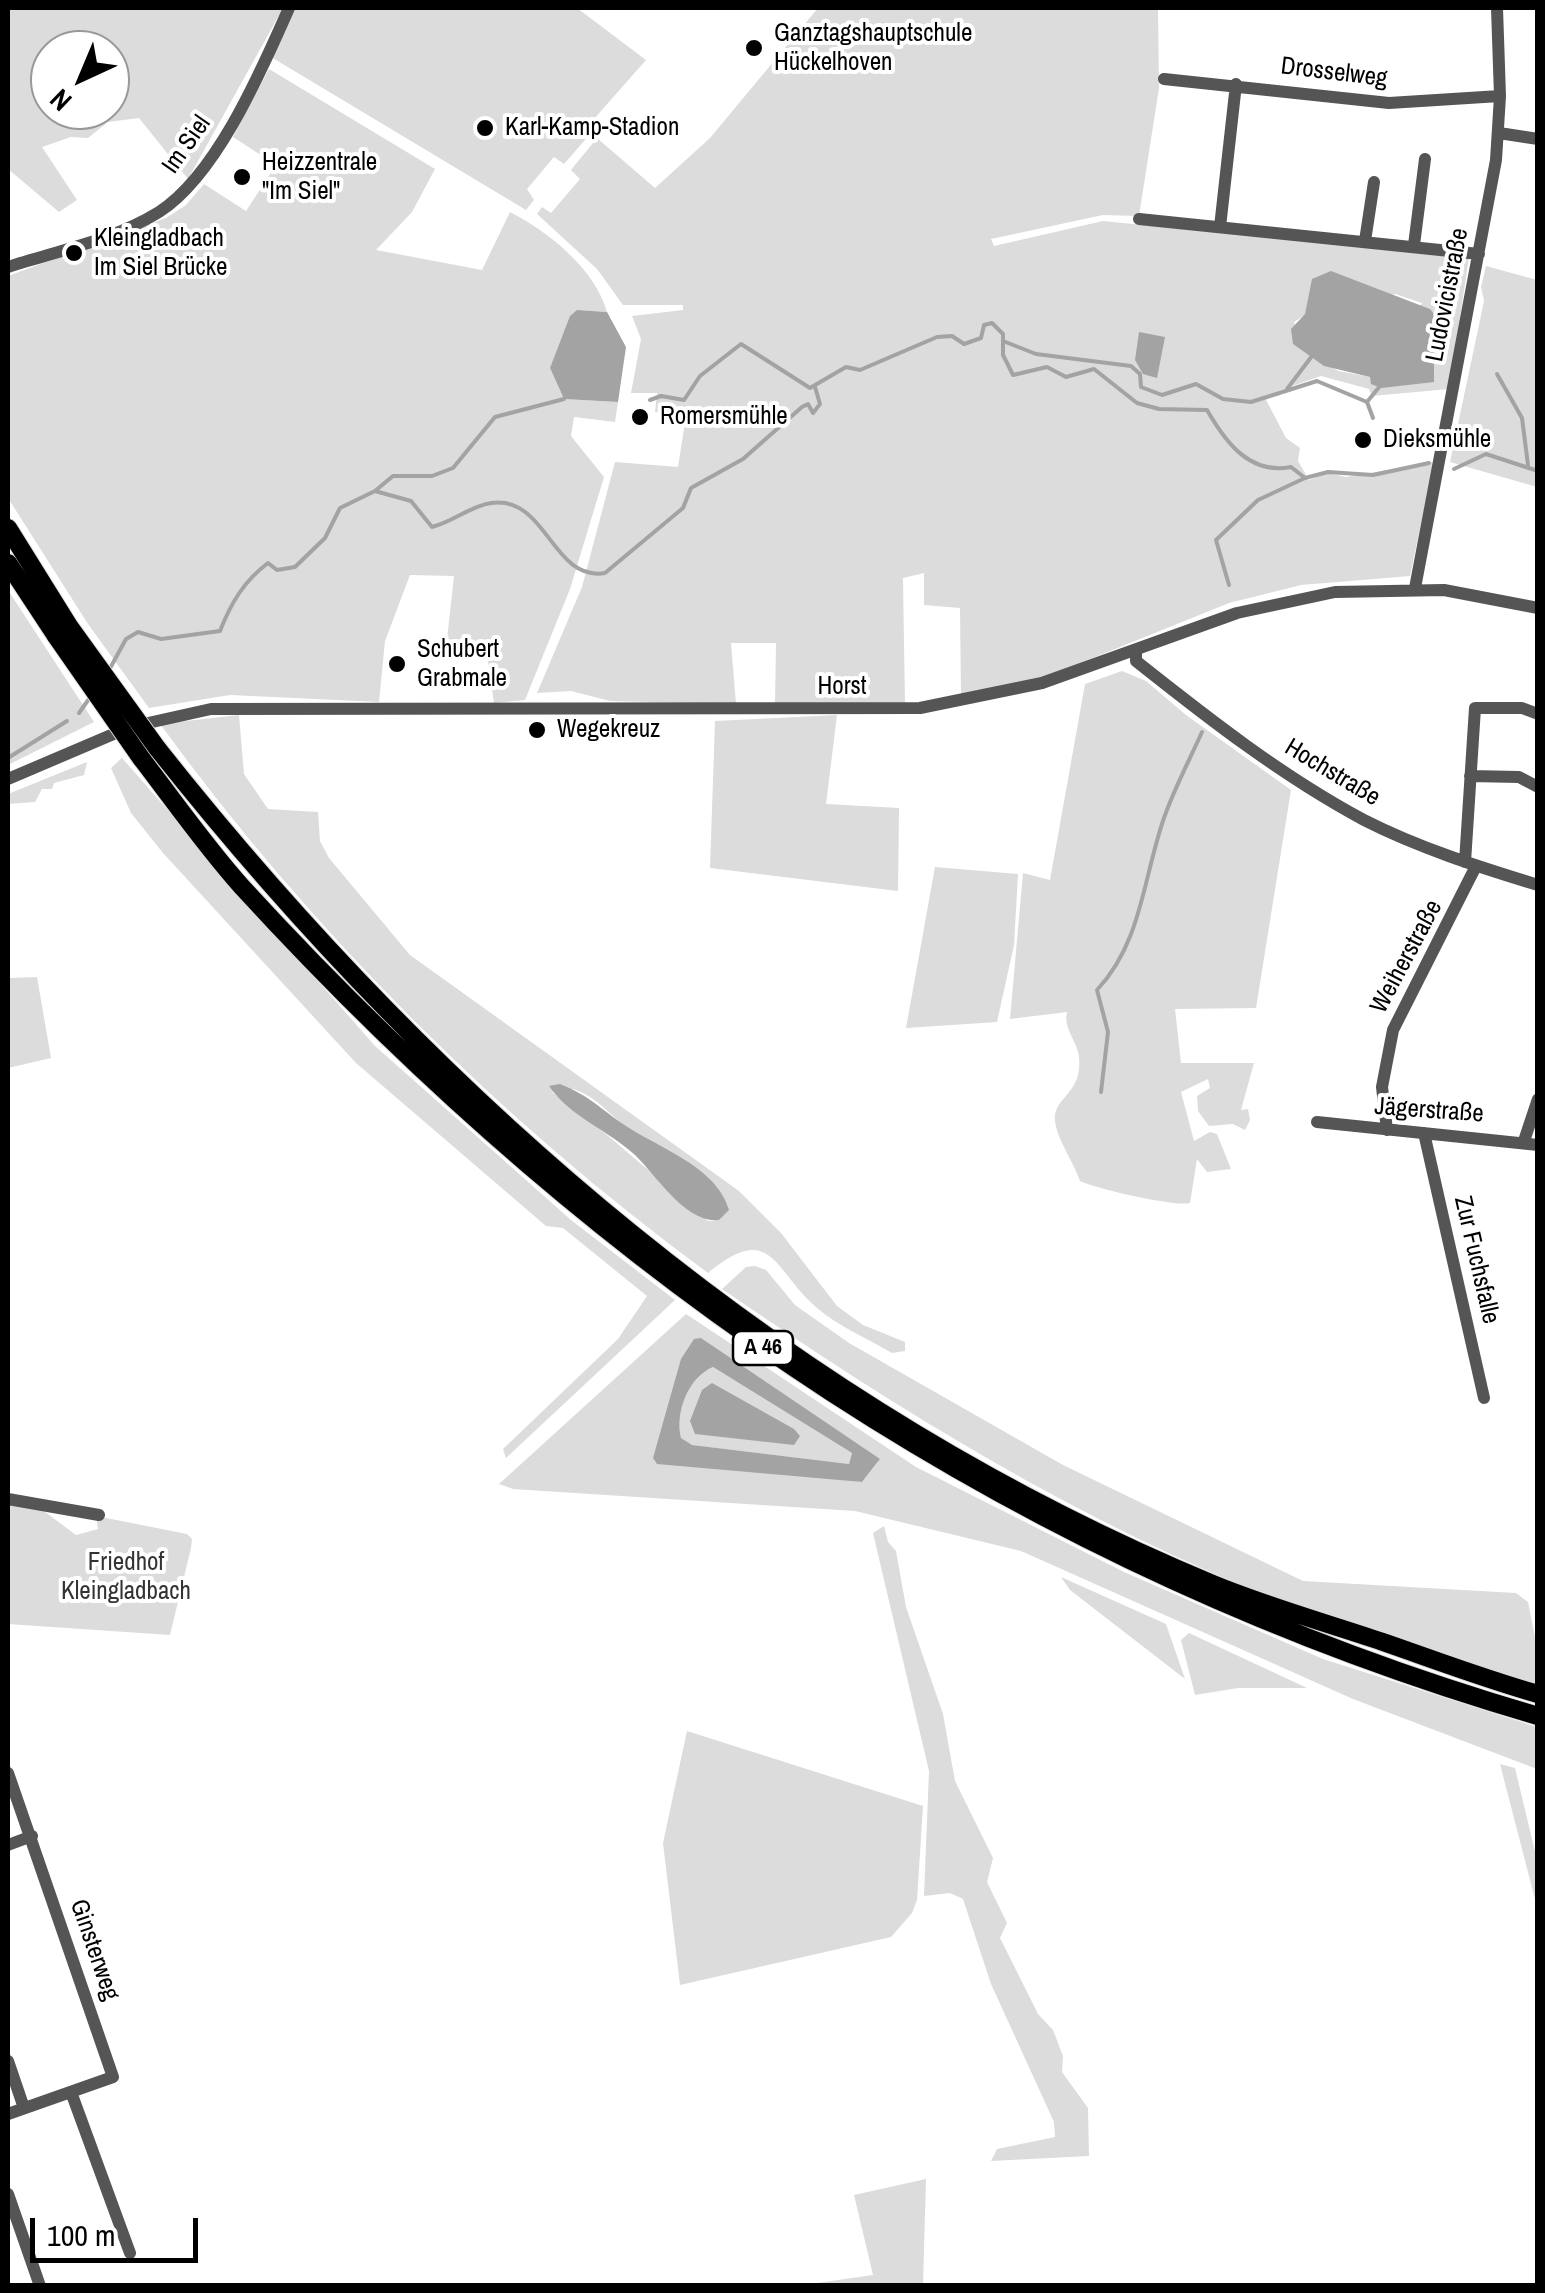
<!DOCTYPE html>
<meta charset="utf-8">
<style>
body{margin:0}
#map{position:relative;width:1545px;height:2293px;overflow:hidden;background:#fff;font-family:"Archivo Narrow",sans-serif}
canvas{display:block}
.frame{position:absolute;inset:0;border:10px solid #000;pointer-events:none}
.north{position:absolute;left:30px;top:30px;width:100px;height:100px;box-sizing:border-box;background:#fff;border:2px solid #999;border-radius:50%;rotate:224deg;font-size:28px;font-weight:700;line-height:40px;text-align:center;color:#000}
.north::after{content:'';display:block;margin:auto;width:35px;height:45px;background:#000;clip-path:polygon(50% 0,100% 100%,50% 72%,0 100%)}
.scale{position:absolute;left:30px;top:2218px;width:168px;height:45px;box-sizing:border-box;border:5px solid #000;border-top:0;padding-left:12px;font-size:30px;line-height:35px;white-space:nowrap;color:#000;-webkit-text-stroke:8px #fff;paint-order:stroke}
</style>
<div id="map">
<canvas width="1545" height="2293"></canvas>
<div class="frame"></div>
<div class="north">N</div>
<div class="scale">100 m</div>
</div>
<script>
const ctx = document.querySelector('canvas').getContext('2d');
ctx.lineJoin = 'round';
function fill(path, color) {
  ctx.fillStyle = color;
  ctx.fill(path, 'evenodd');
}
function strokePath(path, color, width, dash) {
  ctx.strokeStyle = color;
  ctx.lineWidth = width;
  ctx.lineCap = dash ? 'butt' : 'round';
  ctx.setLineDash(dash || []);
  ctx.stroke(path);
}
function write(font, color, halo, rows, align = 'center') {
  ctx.font = font + ' "Archivo Narrow",sans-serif';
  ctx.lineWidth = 8;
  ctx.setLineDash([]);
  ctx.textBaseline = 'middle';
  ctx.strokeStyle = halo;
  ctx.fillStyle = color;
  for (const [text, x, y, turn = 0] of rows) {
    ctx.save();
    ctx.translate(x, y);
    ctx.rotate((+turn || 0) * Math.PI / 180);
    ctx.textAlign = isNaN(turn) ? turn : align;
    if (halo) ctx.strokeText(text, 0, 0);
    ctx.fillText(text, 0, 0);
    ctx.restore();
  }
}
const green = new Path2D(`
 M 8,8 L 283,8 L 188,179 L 139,118 L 108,122 L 88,138 L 71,137 L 42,147 L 77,200 L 59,212 L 8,169 ZM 50,50 L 110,50 L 110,110 L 50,110 Z
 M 294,8 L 577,8 L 646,60 L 586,128 L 591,133 L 564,164 L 554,157 L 527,189 L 534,200 L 526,210 L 271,57 Z
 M 818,8 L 1158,8 L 1159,88 L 1139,216 L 1103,215 L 991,239 L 994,246 L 1103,221 L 1469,258 L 1449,389 L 1372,396 L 1369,389 L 1321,376 L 1264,396 L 1286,438 L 1300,448 L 1298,461 L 1309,480 L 1328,473 L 1346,477 L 1434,462 L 1410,576 L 1301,585 L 1229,603 L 1036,681 L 961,697 L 960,608 L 924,605 L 924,573 L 903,578 L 905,705 L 775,704 L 776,643 L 731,643 L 736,704 L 610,701 L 571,691 L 537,693 L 582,587 L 615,462 L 678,467 L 686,416 L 655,412 L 657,393 L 631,393 L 641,339 L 632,316 L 683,310 L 683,305 L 623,305 L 597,269 L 537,214 L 542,207 L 551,213 L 580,179 L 571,170 L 597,138 L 655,188 L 710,138 ZM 1395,294 L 1422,303 L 1371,377 L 1338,371 L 1306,353 L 1294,322 L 1305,315 Z
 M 269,69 L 435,169 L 412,212 L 376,250 L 482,270 L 510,212 C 549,232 595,269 607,312 L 577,310 L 550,368 L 564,399 L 618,402 L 615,422 L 574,417 L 571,436 L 604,477 L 570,589 L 525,700 L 494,703 L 486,647 L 447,640 L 454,576 L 410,575 L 385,641 L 379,702 L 230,695 L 149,708 L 88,624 L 8,498 L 8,276 L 166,218 L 186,205 L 204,184 L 246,211 L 276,165 L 233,137 Z
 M 1486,266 L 1537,280 L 1537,487 L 1450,462 L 1484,301 L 1481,287 Z
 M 8,590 L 94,722 L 8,765 Z
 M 1122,671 L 1146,681 L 1186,715 L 1291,790 L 1256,1008 L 1175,1009 L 1181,1063 L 1254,1063 L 1241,1110 L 1248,1109 L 1250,1120 L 1245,1130 L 1233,1124 L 1209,1126 L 1198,1111 L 1197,1096 L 1210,1088 L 1208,1079 L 1181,1092 L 1194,1141 L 1210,1132 L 1217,1134 L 1231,1169 L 1207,1172 L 1197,1159 L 1190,1203 C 1175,1207 1097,1189 1080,1181 C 1074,1163 1057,1139 1055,1121 C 1052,1097 1083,1095 1079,1057 C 1077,1040 1063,1029 1067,1012 L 1010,1019 L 1023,873 L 1050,880 L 1085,684 Z
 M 239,715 L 244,774 L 268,809 L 318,812 L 320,841 L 329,858 L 410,955 L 739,1191 L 781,1233 L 837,1306 L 863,1325 L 905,1342 L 905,1351 L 892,1353 C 868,1339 838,1326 817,1308 C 773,1270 772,1220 708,1273 C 499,1119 313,934 160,724 ZM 573,1089 C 595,1096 607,1112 624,1125 C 670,1158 693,1160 728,1210 L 719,1220 L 708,1221 C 656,1178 607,1132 552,1092 Z
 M 837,715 L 826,804 L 899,808 L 898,891 L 710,868 L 715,721 Z
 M 122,758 L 375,1046 L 571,1220 L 675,1300 L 506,1458 L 503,1449 L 618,1339 L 647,1296 L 563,1228 L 546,1226 L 356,1063 L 163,853 L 131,813 L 111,768 Z
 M 87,762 L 84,775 L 54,783 L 52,789 L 42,789 L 35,802 L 8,804 L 8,794 Z
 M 935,867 L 1018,874 L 1014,945 L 997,1022 L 906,1028 Z
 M 37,977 L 51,1058 L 8,1068 L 8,978 Z
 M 755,1266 L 766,1270 L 795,1305 L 849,1343 L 1063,1465 L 1303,1581 L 1516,1593 L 1528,1602 L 1537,1647 L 1537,1689 C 1454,1660 1368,1634 1286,1603 C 1085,1526 898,1410 722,1289 L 746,1267 Z
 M 686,1314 L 916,1467 L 1124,1572 L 1323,1659 L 1537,1727 L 1537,1769 L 1353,1699 L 1021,1551 L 855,1511 L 513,1489 L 499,1484 ZM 701,1338 L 878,1462 L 862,1482 L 653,1458 Z
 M 713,1367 L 852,1453 L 849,1464 L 691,1445 L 681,1438 C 675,1411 688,1379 713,1367 Z
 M 8,1503 L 41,1509 L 76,1535 L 98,1529 L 96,1516 L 187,1534 L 192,1539 L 191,1548 L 170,1635 L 8,1624 Z
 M 884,1526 L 888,1542 L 896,1551 L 906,1607 L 943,1714 L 955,1781 L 993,1858 L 987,1882 L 1007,1923 L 1000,1938 L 1038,2014 L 1053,2030 L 1063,2056 L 1062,2072 L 1088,2108 L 1089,2156 L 991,2161 L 997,2149 L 1055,2137 L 1054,2122 L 991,1984 L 963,1899 L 950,1893 L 924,1896 L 929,1771 L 873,1533 Z
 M 1061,1577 L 1166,1624 L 1185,1679 L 1070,1590 Z
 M 1189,1633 L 1307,1688 L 1238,1688 L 1195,1695 L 1181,1640 Z
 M 687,1731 L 923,1806 L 917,1900 L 912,1913 L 891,1937 L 680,1985 L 663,1843 Z
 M 1500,1764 L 1515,1768 L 1537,1860 L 1537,1907 Z
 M 926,2179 L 923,2285 L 803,2285 L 873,2275 L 854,2195 Z`);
const water = new Path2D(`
 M 1331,271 L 1430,309 L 1434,314 L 1434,382 L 1381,388 L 1371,384 L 1370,377 L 1324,366 L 1293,344 L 1291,329 L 1305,314 L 1312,279 Z
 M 577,310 L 607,312 L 626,347 L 618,402 L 564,399 L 550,368 L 570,316 Z
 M 1139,332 L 1165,337 L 1157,378 L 1143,374 L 1135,360 Z
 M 560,1084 C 592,1097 600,1109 626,1126 C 659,1148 717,1167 729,1210 L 719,1220 C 686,1224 656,1175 635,1155 C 608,1130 570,1117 549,1086 Z
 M 701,1338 L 880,1459 L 862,1482 L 657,1464 L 653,1458 L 681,1359 L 694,1339 ZM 713,1367 L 852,1453 L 849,1464 L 692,1445 L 681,1438 C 675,1412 688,1378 713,1367 Z
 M 712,1383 L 794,1429 L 800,1436 L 794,1445 L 695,1434 L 690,1421 L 702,1390 Z`);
const stream = new Path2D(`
 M 1003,341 L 1036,354 L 1131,366 L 1140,374 L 1141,387 L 1162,395 L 1196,384 L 1223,399 L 1251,402 L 1317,381 L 1367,402 L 1373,418
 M 1497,374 L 1522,418 L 1528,465
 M 1287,389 L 1312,356
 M 650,400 L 661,396 L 684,400 L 700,376 L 741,344 L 810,388 L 846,367 L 860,370 L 937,337 L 952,336 L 964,344 L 981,338 L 984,325 L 992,323 L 1003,334 L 1003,355 L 1013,375 L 1047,367 L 1066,377 L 1094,369 L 1137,403 L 1159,409 L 1207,410 C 1226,443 1250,475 1291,467 L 1305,478 L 1328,472 L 1373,475 L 1429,463
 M 1367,402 L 1380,386
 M 1454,469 L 1486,454 L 1538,471
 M 375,491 L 411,501 L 432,527 C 453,522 470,506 491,503 C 547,495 552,582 605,573 L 683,508 L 691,488 L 743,459 L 802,407 L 808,404 L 813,413 L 820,404 L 815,387
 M 1229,585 L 1216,540 L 1258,500 L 1305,478
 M 108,672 L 126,639 L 138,632 L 161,639 L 220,631 C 231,603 244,581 268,563 L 277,570 L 295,567 L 325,538 L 340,508 L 375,491 L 393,476 L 432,476 L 453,468 L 495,417 L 564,399
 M 79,713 L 91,696
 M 8,758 L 67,721
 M 1101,1092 L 1108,1032 L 1097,990 C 1142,942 1143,878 1164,818 C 1174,789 1189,761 1202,732`);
const minor = new Path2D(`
 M 1164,79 L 1389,103 L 1500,96
 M 1499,133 L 1538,139
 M 1139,219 L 1479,254
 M 1220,227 L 1236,84
 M 1365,241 L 1374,182
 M 1414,245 L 1425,159
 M 8,267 C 57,251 114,240 159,212 C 217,175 262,69 289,8
 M 1415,588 L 1496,160 L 1500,96 L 1497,8
 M 1136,651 L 1136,661 C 1209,719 1282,776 1364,820 C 1419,848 1479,867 1538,885
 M 1470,776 L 1519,777 L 1538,787
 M 8,779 L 130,727 L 211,709 L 920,708 L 1042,683 L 1237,613 L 1335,592 L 1444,590 L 1538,608
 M 1465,862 L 1475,708 L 1522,708 L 1538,714
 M 1317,1122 L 1538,1145
 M 1387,1130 L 1382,1087 L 1393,1030 L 1476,866
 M 1424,1133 L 1484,1398
 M 1524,1141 L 1538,1099
 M 8,1499 L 99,1515
 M 8,1773 L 113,2077 L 8,2114
 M 8,1845 L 32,1836
 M 8,2061 L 24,2108
 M 71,2092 L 130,2253
 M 8,2194 L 40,2286`);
const highway = new Path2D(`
 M 8,528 L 69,626
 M 8,563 L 56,636
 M 157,748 C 438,1103 790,1409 1213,1584 C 1269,1607 1327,1623 1383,1642 C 1435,1660 1485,1679 1538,1694
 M 141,758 C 174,801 206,847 242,887 C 602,1280 1023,1566 1538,1716`);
const highwayBridge = new Path2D(`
 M 69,626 L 157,748
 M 56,636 L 141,758`);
const markers = [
 [754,48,10,"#000"],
 [485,128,10,"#000"],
 [242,177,10,"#000"],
 [74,253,10,"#000"],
 [640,417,10,"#000"],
 [1363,440,10,"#000"],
 [397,664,10,"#000"],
 [537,730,10,"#000"]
];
const shields = [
 [763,1348,60]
];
const shieldNames = [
 ["A 46",763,1348]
];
const poiNames = [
 ["Ganztagshauptschule",774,34],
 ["Hückelhoven",774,63],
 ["Karl-Kamp-Stadion",505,128],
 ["Heizzentrale",262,163],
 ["\"Im Siel\"",262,192],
 ["Kleingladbach",94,239],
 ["Im Siel Brücke",94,268],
 ["Romersmühle",660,417],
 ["Dieksmühle",1383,440],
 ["Schubert",417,650],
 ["Grabmale",417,679],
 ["Wegekreuz",557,730]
];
const streetNames = [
 ["Drosselweg",1334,73,7],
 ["Im Siel",187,145,-55],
 ["Ludovicistraße",1448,295,-79],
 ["Horst",842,687],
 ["Hochstraße",1332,773,31],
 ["Weiherstraße",1407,957,-62],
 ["Jägerstraße",1429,1111,4],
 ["Zur Fuchsfalle",1476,1260,77],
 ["Ginsterweg",94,1950,71]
];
const parkNames = [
 ["Friedhof",126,1563],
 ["Kleingladbach",126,1592]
];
fill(green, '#dcdcdc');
fill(water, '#a3a3a3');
strokePath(stream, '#a3a3a3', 4);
strokePath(highway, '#dbdbdb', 20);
strokePath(minor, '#555', 12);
strokePath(highway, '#000', 18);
strokePath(highwayBridge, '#dbdbdb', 20, []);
strokePath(highwayBridge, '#000', 18);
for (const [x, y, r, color] of markers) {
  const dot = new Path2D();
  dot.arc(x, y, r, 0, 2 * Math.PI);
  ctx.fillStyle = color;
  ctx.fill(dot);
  strokePath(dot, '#fff', 4);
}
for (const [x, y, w] of shields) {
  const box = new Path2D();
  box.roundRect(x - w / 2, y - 17, w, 34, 8);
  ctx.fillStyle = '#fff';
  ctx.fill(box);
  strokePath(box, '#000', 2.5);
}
write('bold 22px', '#000', null, shieldNames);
write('25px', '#000', '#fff', poiNames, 'left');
write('25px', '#000', '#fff', streetNames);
write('25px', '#333', '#fff', parkNames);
</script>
